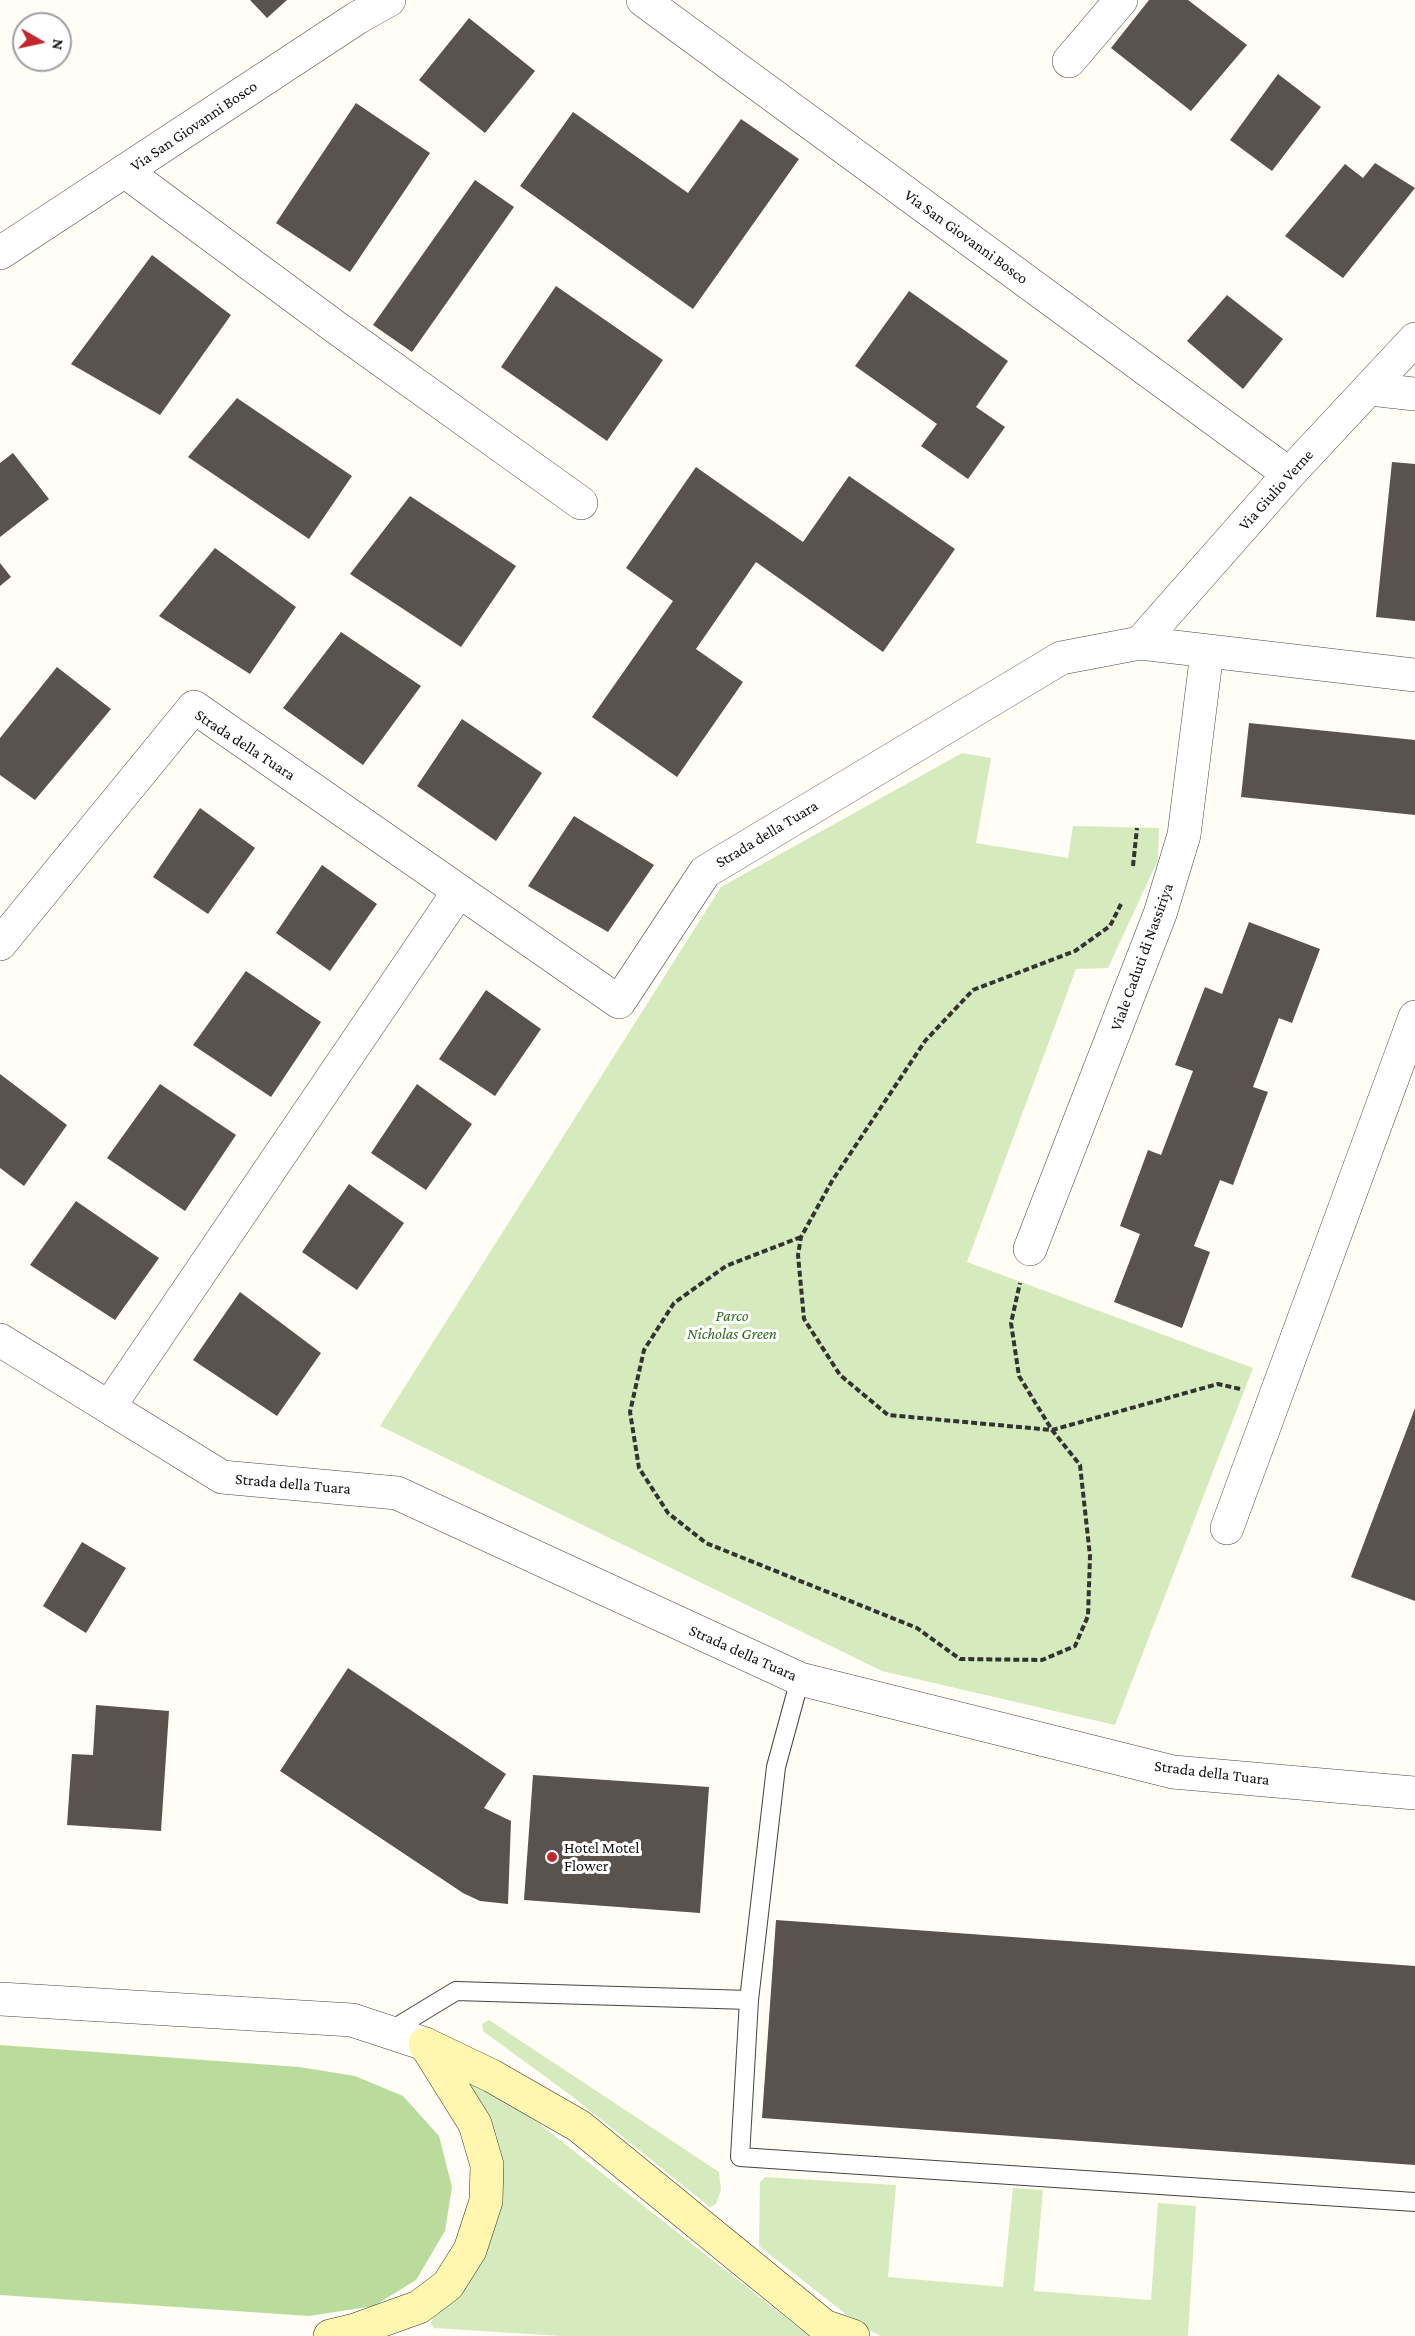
<!DOCTYPE html>
<style>
body{margin:0}
#map{position:relative;width:1415px;height:2336px;overflow:hidden;background:#fffdf5;font-family:"Crimson Pro",serif}
canvas{display:block}
.north{position:absolute;left:12px;top:12px;width:60px;height:60px;box-sizing:border-box;background:#fff;border:2px solid #a0a0a0;border-radius:50%;rotate:99deg;font-size:16px;font-weight:700;line-height:24px;text-align:center;color:#111}
.north::after{content:'';display:block;margin:auto;width:21px;height:27px;background:#c4262e;clip-path:polygon(50% 0,100% 100%,50% 72%,0 100%)}
</style>
<div id="map">
<canvas width="1415" height="2336"></canvas>
<div class="north">N</div>
</div>
<script>
const ctx = document.querySelector('canvas').getContext('2d');
ctx.lineJoin = 'round';
function fill(path, color) {
  ctx.fillStyle = color;
  ctx.fill(path, 'evenodd');
}
function strokePath(path, color, width, dash) {
  ctx.strokeStyle = color;
  ctx.lineWidth = width;
  ctx.lineCap = dash ? 'butt' : 'round';
  ctx.setLineDash(dash || []);
  ctx.stroke(path);
}
function write(font, color, halo, rows, align = 'center') {
  ctx.font = font + ' "Crimson Pro",serif';
  ctx.lineWidth = 6;
  ctx.setLineDash([]);
  ctx.textBaseline = 'middle';
  ctx.strokeStyle = halo;
  ctx.fillStyle = color;
  for (const [text, x, y, turn = 0] of rows) {
    ctx.save();
    ctx.translate(x, y);
    ctx.rotate((+turn || 0) * Math.PI / 180);
    ctx.textAlign = isNaN(turn) ? turn : align;
    if (halo) ctx.strokeText(text, 0, 0);
    ctx.fillText(text, 0, 0);
    ctx.restore();
  }
}
const green = new Path2D(`
 M 962,753 L 991,758 L 976,843 L 1068,858 L 1073,826 L 1159,828 L 1158,860 L 1108,968 L 1076,969 L 967,1262 L 1253,1368 L 1115,1725 L 882,1671 L 380,1426 L 721,887 Z
 M 489,2020 L 719,2172 L 721,2190 L 716,2204 L 710,2207 L 573,2097 L 483,2031 L 482,2024 Z
 M 465,2077 L 532,2118 L 809,2336 L 561,2336 L 434,2328 L 431,2323 L 433,2318 L 459,2295 L 484,2258 Z
 M 765,2177 L 896,2185 L 888,2277 L 1003,2287 L 1013,2188 L 1043,2190 L 1034,2291 L 1151,2300 L 1158,2203 L 1196,2206 L 1188,2336 L 881,2336 L 861,2326 L 759,2246 L 760,2182 Z`);
const forest = new Path2D(`
 M 0,2045 L 299,2067 L 355,2076 L 403,2096 L 439,2136 L 452,2187 L 445,2231 L 416,2280 L 374,2306 L 309,2316 L 0,2295 Z`);
const building = new Path2D(`
 M 250,0 L 287,0 L 267,18 Z
 M 1149,0 L 1188,0 L 1247,45 L 1191,111 L 1111,48 Z
 M 469,18 L 535,71 L 485,133 L 419,80 Z
 M 1278,74 L 1321,107 L 1272,171 L 1230,140 Z
 M 356,103 L 430,153 L 350,272 L 276,223 Z
 M 573,112 L 688,193 L 741,119 L 799,159 L 693,309 L 520,186 Z
 M 1375,163 L 1415,188 L 1343,278 L 1285,236 L 1345,164 L 1363,178 Z
 M 475,180 L 514,207 L 412,352 L 373,325 Z
 M 152,255 L 231,315 L 160,415 L 71,364 Z
 M 556,286 L 663,360 L 607,441 L 501,367 Z
 M 909,291 L 1008,361 L 976,407 L 1005,427 L 968,479 L 921,446 L 937,424 L 855,366 Z
 M 1227,295 L 1283,339 L 1243,389 L 1187,341 Z
 M 237,398 L 352,476 L 309,539 L 188,457 Z
 M 13,453 L 49,499 L 0,537 L 0,463 Z
 M 1392,462 L 1415,464 L 1415,621 L 1376,617 Z
 M 696,467 L 803,542 L 849,476 L 955,549 L 883,652 L 756,562 L 696,649 L 743,682 L 677,777 L 592,717 L 673,601 L 626,568 Z
 M 410,496 L 516,566 L 461,647 L 350,574 Z
 M 215,548 L 296,607 L 250,674 L 159,616 Z
 M 0,563 L 11,577 L 0,586 Z
 M 341,632 L 421,686 L 363,765 L 283,708 Z
 M 57,667 L 111,709 L 35,800 L 0,775 L 0,738 Z
 M 462,719 L 542,773 L 496,841 L 417,786 Z
 M 1249,723 L 1415,740 L 1415,815 L 1241,797 Z
 M 200,808 L 255,848 L 208,914 L 153,877 Z
 M 574,816 L 654,865 L 608,932 L 528,886 Z
 M 322,865 L 377,904 L 330,971 L 276,933 Z
 M 1249,922 L 1320,949 L 1292,1023 L 1279,1018 L 1253,1087 L 1268,1092 L 1233,1185 L 1220,1180 L 1194,1246 L 1210,1252 L 1182,1328 L 1114,1302 L 1140,1234 L 1120,1226 L 1148,1150 L 1161,1155 L 1193,1071 L 1175,1065 L 1205,987 L 1222,994 Z
 M 246,971 L 321,1022 L 271,1097 L 193,1045 Z
 M 486,990 L 541,1029 L 495,1096 L 439,1059 Z
 M 0,1074 L 67,1125 L 24,1186 L 0,1168 Z
 M 160,1084 L 236,1135 L 185,1211 L 107,1158 Z
 M 417,1084 L 472,1124 L 426,1190 L 371,1153 Z
 M 349,1184 L 404,1223 L 357,1290 L 302,1252 Z
 M 76,1201 L 159,1258 L 115,1320 L 30,1265 Z
 M 240,1292 L 321,1353 L 277,1416 L 193,1360 Z
 M 1415,1408 L 1415,1601 L 1351,1577 Z
 M 82,1542 L 126,1568 L 86,1633 L 43,1606 Z
 M 348,1668 L 506,1774 L 484,1808 L 511,1821 L 508,1904 L 480,1901 L 463,1893 L 280,1771 Z
 M 96,1705 L 169,1711 L 161,1831 L 67,1825 L 72,1754 L 93,1755 Z
 M 533,1775 L 709,1787 L 700,1913 L 524,1900 Z
 M 776,1920 L 1415,1966 L 1415,2165 L 762,2118 Z`);
const path = new Path2D(`
 M 1133,866 L 1137,828
 M 1121,904 L 1110,926 L 1075,951 L 973,990 L 925,1041 L 832,1181 L 801,1237 L 798,1255 L 804,1319 L 840,1375 L 888,1415 L 1052,1430 L 1218,1384 L 1240,1389
 M 801,1237 L 726,1266 L 674,1303 L 644,1350 L 630,1412 L 639,1468 L 668,1513 L 706,1543 L 917,1628 L 960,1659 L 1042,1660 L 1075,1646 L 1088,1616 L 1090,1556 L 1080,1465 L 1052,1430 L 1019,1376 L 1011,1323 L 1020,1283`);
const service = new Path2D(`
 M 800,1679 L 776,1767 L 749,2000 L 740,2157 L 1415,2202
 M 390,2031 L 456,1991 L 749,2000`);
const minor = new Path2D(`
 M 643,0 L 1289,474
 M 1069,61 L 1121,0
 M 126,172 L 334,326 L 581,503
 M 0,253 L 357,18 L 389,0
 M 1370,389 L 1415,394
 M 1140,643 L 1289,474 L 1415,339
 M 0,944 L 194,707 L 619,1002 L 705,872 L 1061,658 L 1140,643 L 1415,675
 M 1030,1249 L 1160,914 L 1184,835 L 1207,652
 M 0,1340 L 222,1477 L 397,1493 L 800,1679 L 1173,1772 L 1415,1793
 M 109,1407 L 459,891
 M 1227,1528 L 1415,1017
 M 0,1999 L 352,2020 L 425,2044`);
const secondary = new Path2D(`
 M 425,2044 L 492,2076 L 579,2126 L 824,2326 L 853,2336
 M 330,2336 L 355,2330 L 419,2307 L 448,2285 L 470,2250 L 486,2201 L 487,2165 L 475,2124 L 425,2044`);
const markers = [
 [552,1857,6,"#c4262e"]
];
const streetNames = [
 ["Via San Giovanni Bosco",194,126,-34],
 ["Via San Giovanni Bosco",966,237,36],
 ["Via Giulio Verne",1276,490,-48],
 ["Strada della Tuara",245,745,33],
 ["Strada della Tuara",767,834,-31],
 ["Viale Caduti di Nassiriya",1142,957,-70],
 ["Strada della Tuara",293,1484,5],
 ["Strada della Tuara",743,1653,24],
 ["Strada della Tuara",1212,1773,7]
];
const parkNames = [
 ["Parco",732,1316],
 ["Nicholas Green",732,1334]
];
const poiNames = [
 ["Hotel Motel",564,1848],
 ["Flower",564,1866]
];
fill(green, '#d5ebbd');
fill(forest, '#b9dc9c');
fill(building, '#5a524d');
strokePath(service, '#444', 20);
strokePath(minor, '#444', 34);
strokePath(secondary, '#333', 34);
strokePath(path, '#333', 4, [6, 3]);
strokePath(service, '#fff', 18);
strokePath(minor, '#fff', 33);
strokePath(secondary, '#fff6b0', 33);
for (const [x, y, r, color] of markers) {
  const dot = new Path2D();
  dot.arc(x, y, r, 0, 2 * Math.PI);
  ctx.fillStyle = color;
  ctx.fill(dot);
  strokePath(dot, '#fff', 2);
}
write('16px', '#111', '#fff', streetNames);
write('italic 16px', '#2f6b1f', '#fff', parkNames);
write('16px', '#111', '#fff', poiNames, 'left');
</script>
